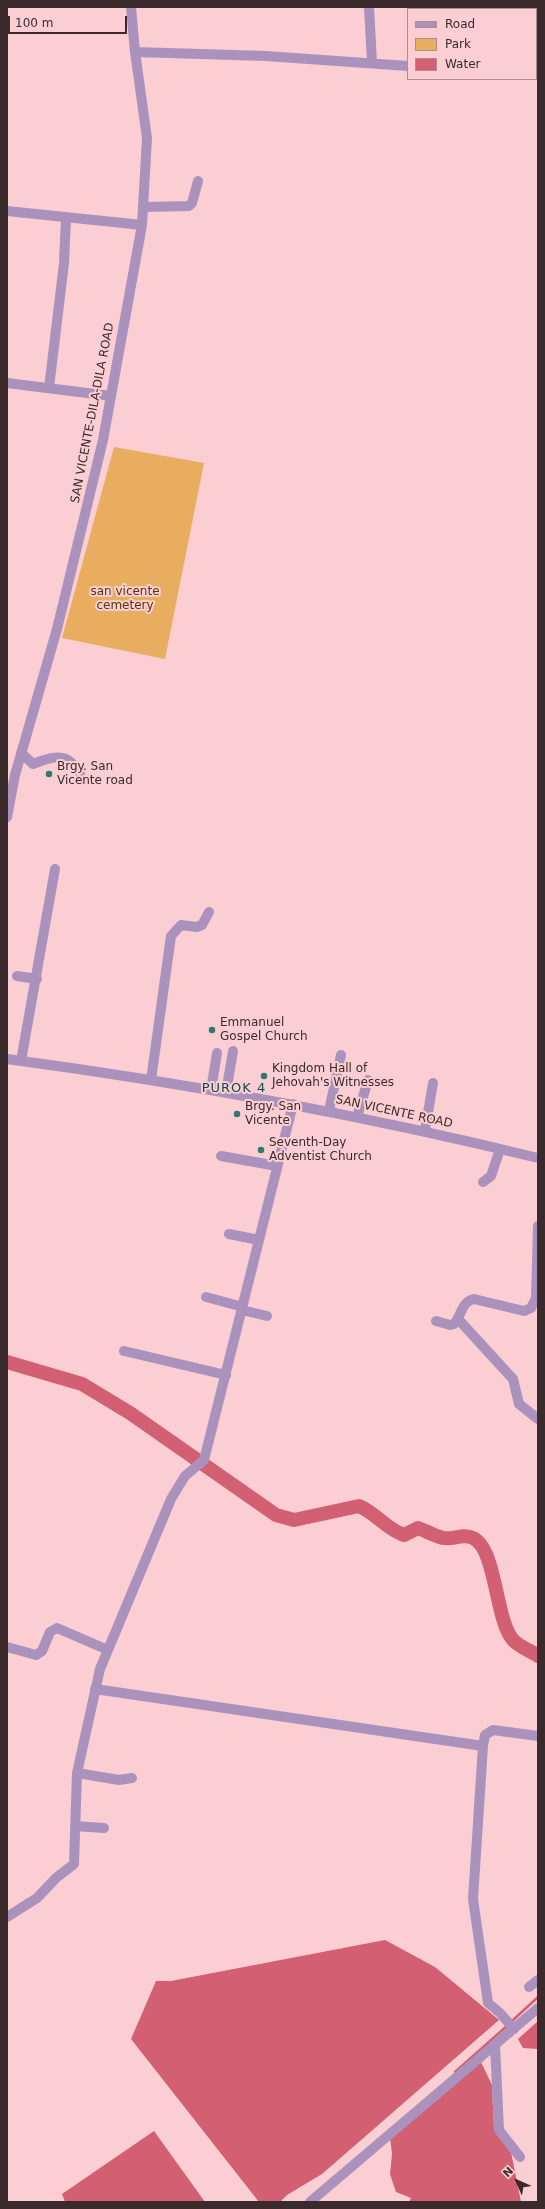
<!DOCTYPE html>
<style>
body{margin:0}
#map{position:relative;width:545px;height:2209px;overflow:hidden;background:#faced2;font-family:"DejaVu Sans",sans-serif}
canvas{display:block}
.frame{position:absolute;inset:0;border:8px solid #3b2a2c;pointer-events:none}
.legend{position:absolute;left:407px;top:8px;width:130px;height:72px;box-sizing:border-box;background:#faced2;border:1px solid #ae8c90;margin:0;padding:5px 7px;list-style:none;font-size:12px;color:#3b2a2c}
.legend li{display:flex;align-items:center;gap:8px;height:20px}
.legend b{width:20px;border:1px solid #ae8c90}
.north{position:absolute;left:497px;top:2161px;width:40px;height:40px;-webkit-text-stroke:3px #faced2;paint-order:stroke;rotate:315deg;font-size:11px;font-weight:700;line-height:16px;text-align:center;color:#3b2a2c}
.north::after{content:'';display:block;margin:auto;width:14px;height:18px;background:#3b2a2c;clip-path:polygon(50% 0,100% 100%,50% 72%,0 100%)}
.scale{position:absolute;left:8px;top:16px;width:119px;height:18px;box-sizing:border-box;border:2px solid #3b2a2c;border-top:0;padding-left:5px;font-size:12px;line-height:14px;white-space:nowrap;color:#3b2a2c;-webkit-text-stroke:3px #faced2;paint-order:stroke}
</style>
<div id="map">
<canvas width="545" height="2209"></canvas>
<div class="frame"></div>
<ul class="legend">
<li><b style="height:5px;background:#ab92bc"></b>Road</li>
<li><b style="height:11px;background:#e9ad5f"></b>Park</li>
<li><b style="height:11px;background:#d35f73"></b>Water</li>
</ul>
<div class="north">N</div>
<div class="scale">100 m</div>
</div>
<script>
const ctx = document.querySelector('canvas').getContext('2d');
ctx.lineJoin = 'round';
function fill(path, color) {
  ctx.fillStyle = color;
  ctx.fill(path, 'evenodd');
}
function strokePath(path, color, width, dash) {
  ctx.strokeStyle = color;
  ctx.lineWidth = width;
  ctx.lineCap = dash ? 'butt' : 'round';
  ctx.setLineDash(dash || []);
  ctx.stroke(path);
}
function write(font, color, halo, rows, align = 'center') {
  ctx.font = font + ' "DejaVu Sans",sans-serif';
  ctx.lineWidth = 4;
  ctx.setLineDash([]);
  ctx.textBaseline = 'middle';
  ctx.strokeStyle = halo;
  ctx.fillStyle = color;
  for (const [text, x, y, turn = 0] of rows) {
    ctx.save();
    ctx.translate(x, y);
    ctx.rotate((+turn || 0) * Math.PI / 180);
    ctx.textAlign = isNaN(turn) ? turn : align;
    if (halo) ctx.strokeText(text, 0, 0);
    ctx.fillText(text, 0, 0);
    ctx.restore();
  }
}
const green = new Path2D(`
 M 481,7 L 529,7 L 530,9 L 481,9 Z
 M 114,447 L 204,463 L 165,659 L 62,638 Z`);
const water = new Path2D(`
 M 385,1940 L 435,1967 L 499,2020 L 322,2174 L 287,2195 L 280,2202 L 259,2202 L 131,2039 L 156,1981 L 171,1981 Z
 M 538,2021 L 538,2049 L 523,2048 L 518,2039 Z
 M 481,2062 L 492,2085 L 494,2129 L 511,2152 L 521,2202 L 409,2202 L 411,2198 L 396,2192 L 390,2174 L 392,2154 L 390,2137 Z
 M 154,2131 L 205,2202 L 65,2202 L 62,2194 Z`);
const stream = new Path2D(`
 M 512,2021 L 538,1997
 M 455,2072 L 508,2025`);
const river = new Path2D(`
 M 7,1362 L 82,1384 L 130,1413 L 276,1515 L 294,1520 L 359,1506 C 376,1513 386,1529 404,1535 L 418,1528 C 426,1531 435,1536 443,1538 C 453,1540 463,1533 473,1538 C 497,1549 495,1622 514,1641 C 520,1647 531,1651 538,1656`);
const minor = new Path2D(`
 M 369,7 L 372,63
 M 135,52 L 266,56 L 408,66
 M 145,207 L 189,206 L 192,203 L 198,181
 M 7,211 L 142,225
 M 7,383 L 111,396
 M 49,388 L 64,263 L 66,218
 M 21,753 L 33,764 C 44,760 61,752 72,763 C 75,766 77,770 80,773
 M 7,817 L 15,775 L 57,629 L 103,440 L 142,225 L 147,138 L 135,52 L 131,7
 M 17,976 L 37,979
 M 7,1059 C 186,1083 363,1115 538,1158
 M 21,1061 L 55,869
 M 151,1080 L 171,936 L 181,925 L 197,927 L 202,925 L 209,912
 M 211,1090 L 217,1053
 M 226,1093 L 233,1051
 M 329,1111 L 341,1055
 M 357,1117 L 368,1080
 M 425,1130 L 433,1083
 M 221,1156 L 277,1166
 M 483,1182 L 491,1176 L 500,1149
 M 229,1234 L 259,1240
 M 206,1297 L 243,1307
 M 242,1310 L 267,1316
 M 458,1319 L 513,1379 L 519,1404 L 538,1419
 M 436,1321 L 450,1325 L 454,1324 C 462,1315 461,1302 474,1299 L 524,1311 L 531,1308 L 536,1298 L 538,1226
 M 124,1351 L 226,1375
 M 7,1647 L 36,1655 L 42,1651 L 50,1632 L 57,1628 L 108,1650
 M 95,1689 L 483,1746 L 473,1899 L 488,2003 L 500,2013 L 514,2029
 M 483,1746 L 485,1735 L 493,1730 L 538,1736
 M 77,1773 L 119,1780 L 132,1778
 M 75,1826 L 104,1828
 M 7,1917 L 37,1898 L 56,1878 L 74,1864 L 77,1773 L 100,1669 L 171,1499 L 185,1476 L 204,1460 L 293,1104
 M 529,1987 L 538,1980
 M 495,2045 L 499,2130 L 520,2157
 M 310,2202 L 538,2008`);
const markers = [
 [49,774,4,"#2e7775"],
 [212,1030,4,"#2e7775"],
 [264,1076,4,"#2e7775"],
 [237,1114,4,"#2e7775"],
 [261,1150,4,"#2e7775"]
];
const streetNames = [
 ["SAN VICENTE-DILA-DILA ROAD",93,413,-79],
 ["SAN VICENTE ROAD",394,1112,12]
];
const parkNames = [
 ["san vicente",125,592],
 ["cemetery",125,606]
];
const poiNames = [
 ["Brgy. San",57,767],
 ["Vicente road",57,781],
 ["Emmanuel",220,1023],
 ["Gospel Church",220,1037],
 ["Kingdom Hall of",272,1069],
 ["Jehovah's Witnesses",272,1083],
 ["Brgy. San",245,1107],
 ["Vicente",245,1121],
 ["Seventh-Day",269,1143],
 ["Adventist Church",269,1157]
];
const neighbourhoodNames = [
 ["PUROK 4",234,1089]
];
fill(green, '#e9ad5f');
fill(water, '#d35f73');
strokePath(stream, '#d35f73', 2.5);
strokePath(river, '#d35f73', 14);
strokePath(minor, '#ab92bc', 10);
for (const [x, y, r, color] of markers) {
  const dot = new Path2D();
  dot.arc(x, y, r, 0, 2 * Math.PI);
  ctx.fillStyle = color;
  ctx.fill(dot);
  strokePath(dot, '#faced2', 1.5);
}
write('12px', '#3b2a2c', '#faced2', streetNames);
write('12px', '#543609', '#faced2', parkNames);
write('12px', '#3b2a2c', '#faced2', poiNames, 'left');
ctx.letterSpacing = '1px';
write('13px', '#0e4d4b', '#faced2', neighbourhoodNames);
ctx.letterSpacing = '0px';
</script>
